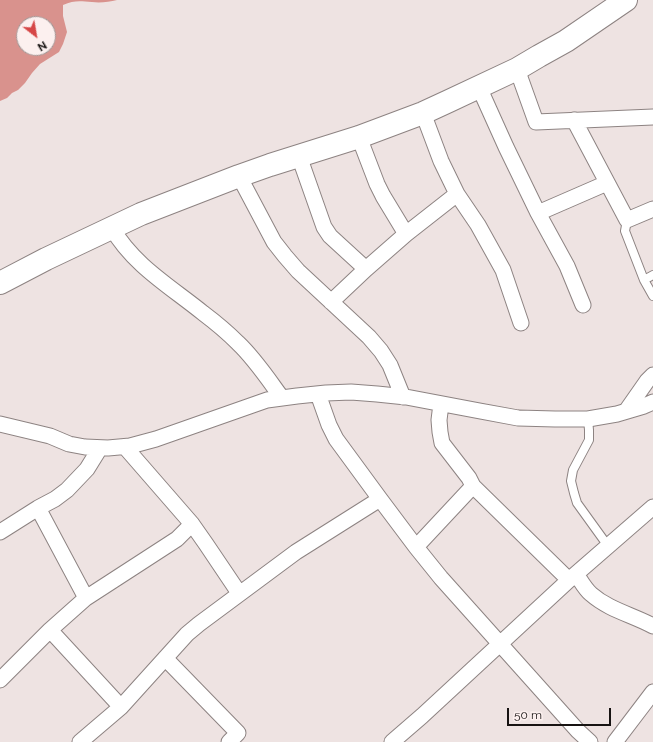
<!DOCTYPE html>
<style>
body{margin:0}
#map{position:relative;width:653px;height:742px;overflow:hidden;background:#eee3e2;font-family:Raleway,sans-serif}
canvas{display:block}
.north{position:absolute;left:16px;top:16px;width:40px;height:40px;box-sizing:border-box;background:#fcf0ef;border:1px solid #a09897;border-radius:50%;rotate:149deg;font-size:11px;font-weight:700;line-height:16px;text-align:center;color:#171312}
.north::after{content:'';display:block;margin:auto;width:14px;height:18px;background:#d64747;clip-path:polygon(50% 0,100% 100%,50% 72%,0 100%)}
.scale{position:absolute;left:507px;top:708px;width:104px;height:18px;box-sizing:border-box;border:2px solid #171312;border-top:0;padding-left:5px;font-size:12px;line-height:14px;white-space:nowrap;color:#171312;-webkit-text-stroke:3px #fcf0ef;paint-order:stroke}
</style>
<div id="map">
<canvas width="653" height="742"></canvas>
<div class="north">N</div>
<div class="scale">50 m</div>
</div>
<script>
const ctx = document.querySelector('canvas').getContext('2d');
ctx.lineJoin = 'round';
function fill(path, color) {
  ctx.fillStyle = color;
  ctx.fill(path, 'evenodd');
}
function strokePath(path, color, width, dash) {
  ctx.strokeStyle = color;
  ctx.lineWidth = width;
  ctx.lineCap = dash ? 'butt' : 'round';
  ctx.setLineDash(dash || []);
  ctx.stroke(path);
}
const water = new Path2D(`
 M 0,0 L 117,0 C 109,2 100,3 92,2 C 80,1 74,0 63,5 L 63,16 L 67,32 L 63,44 L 59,52 L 40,64 L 32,73 L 25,83 L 18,90 L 12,93 L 7,98 L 0,101 ZM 24,24 L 48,24 L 48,48 L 24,48 Z`);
const lane = new Path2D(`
 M 627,220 L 625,231 L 644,280 L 653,296
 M 644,280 L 653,275
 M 588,419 L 589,430 L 589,440 L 573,470 L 571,481 L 574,493 L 577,503 L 608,546`);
const street = new Path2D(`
 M 517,69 L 536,122 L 653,117
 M 479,87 L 506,147 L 538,213 L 567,266 L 583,305
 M 423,113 L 441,161 L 457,194 L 478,225 L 503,270 L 521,323
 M 574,120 L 627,220 L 653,209
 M 359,137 L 377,184 L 383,196 L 406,234
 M 299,156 L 324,227 L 330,236 L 366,269
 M 239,176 L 274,242 L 285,256 L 298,271 L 369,337 L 381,351 L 390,365 L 403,397
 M 538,213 L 607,183
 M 112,228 C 133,265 171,287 203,313 C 215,322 227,332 238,343 C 255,359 268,379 282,398
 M 331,302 L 366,269 L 406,234 L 457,194
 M 318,394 L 329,425 L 336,439 L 380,499 L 416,547 L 441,578 L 578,731 L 590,742
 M 441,404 L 439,420 L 440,432 L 442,443 L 469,478 L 473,486 L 569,580
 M 626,411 L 647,381 L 653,375
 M 0,424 L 50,436 L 69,444 L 85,447 L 108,448 L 130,446 L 156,439 L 267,400 L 297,396 L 326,393 L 351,392 L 377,394 L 406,397 L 480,411 L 518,418 L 555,419 L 588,419 L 617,414 L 644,406 L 653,402
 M 125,447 L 192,524 L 206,544 L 239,593
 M 38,508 L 86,598
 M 0,532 L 38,508 L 55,499 L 67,490 L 87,469 L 100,448
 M 416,547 L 473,486
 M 576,574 C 581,581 585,589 591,594 C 609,610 633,615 653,626
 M 50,630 L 121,707
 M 165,658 L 238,733 L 229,742
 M 0,680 L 50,630 L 86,598 L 177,539 L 192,524
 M 80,742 L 121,707 L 187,634 L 199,624 L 296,552 L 380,499
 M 392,742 L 422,716 L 569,580 L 653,507
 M 615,742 L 653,692`);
const primary = new Path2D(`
 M 0,283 L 46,259 L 141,214 L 239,176 L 270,165 L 359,137 L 423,113 L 449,101 L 517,69 L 539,56 L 566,41 L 626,0`);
fill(water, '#d9928d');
strokePath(lane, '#8d8382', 10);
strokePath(street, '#8d8382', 17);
strokePath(primary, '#8d8382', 24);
strokePath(lane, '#fff', 8);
strokePath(street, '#fff', 15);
strokePath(primary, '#fff', 22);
</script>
